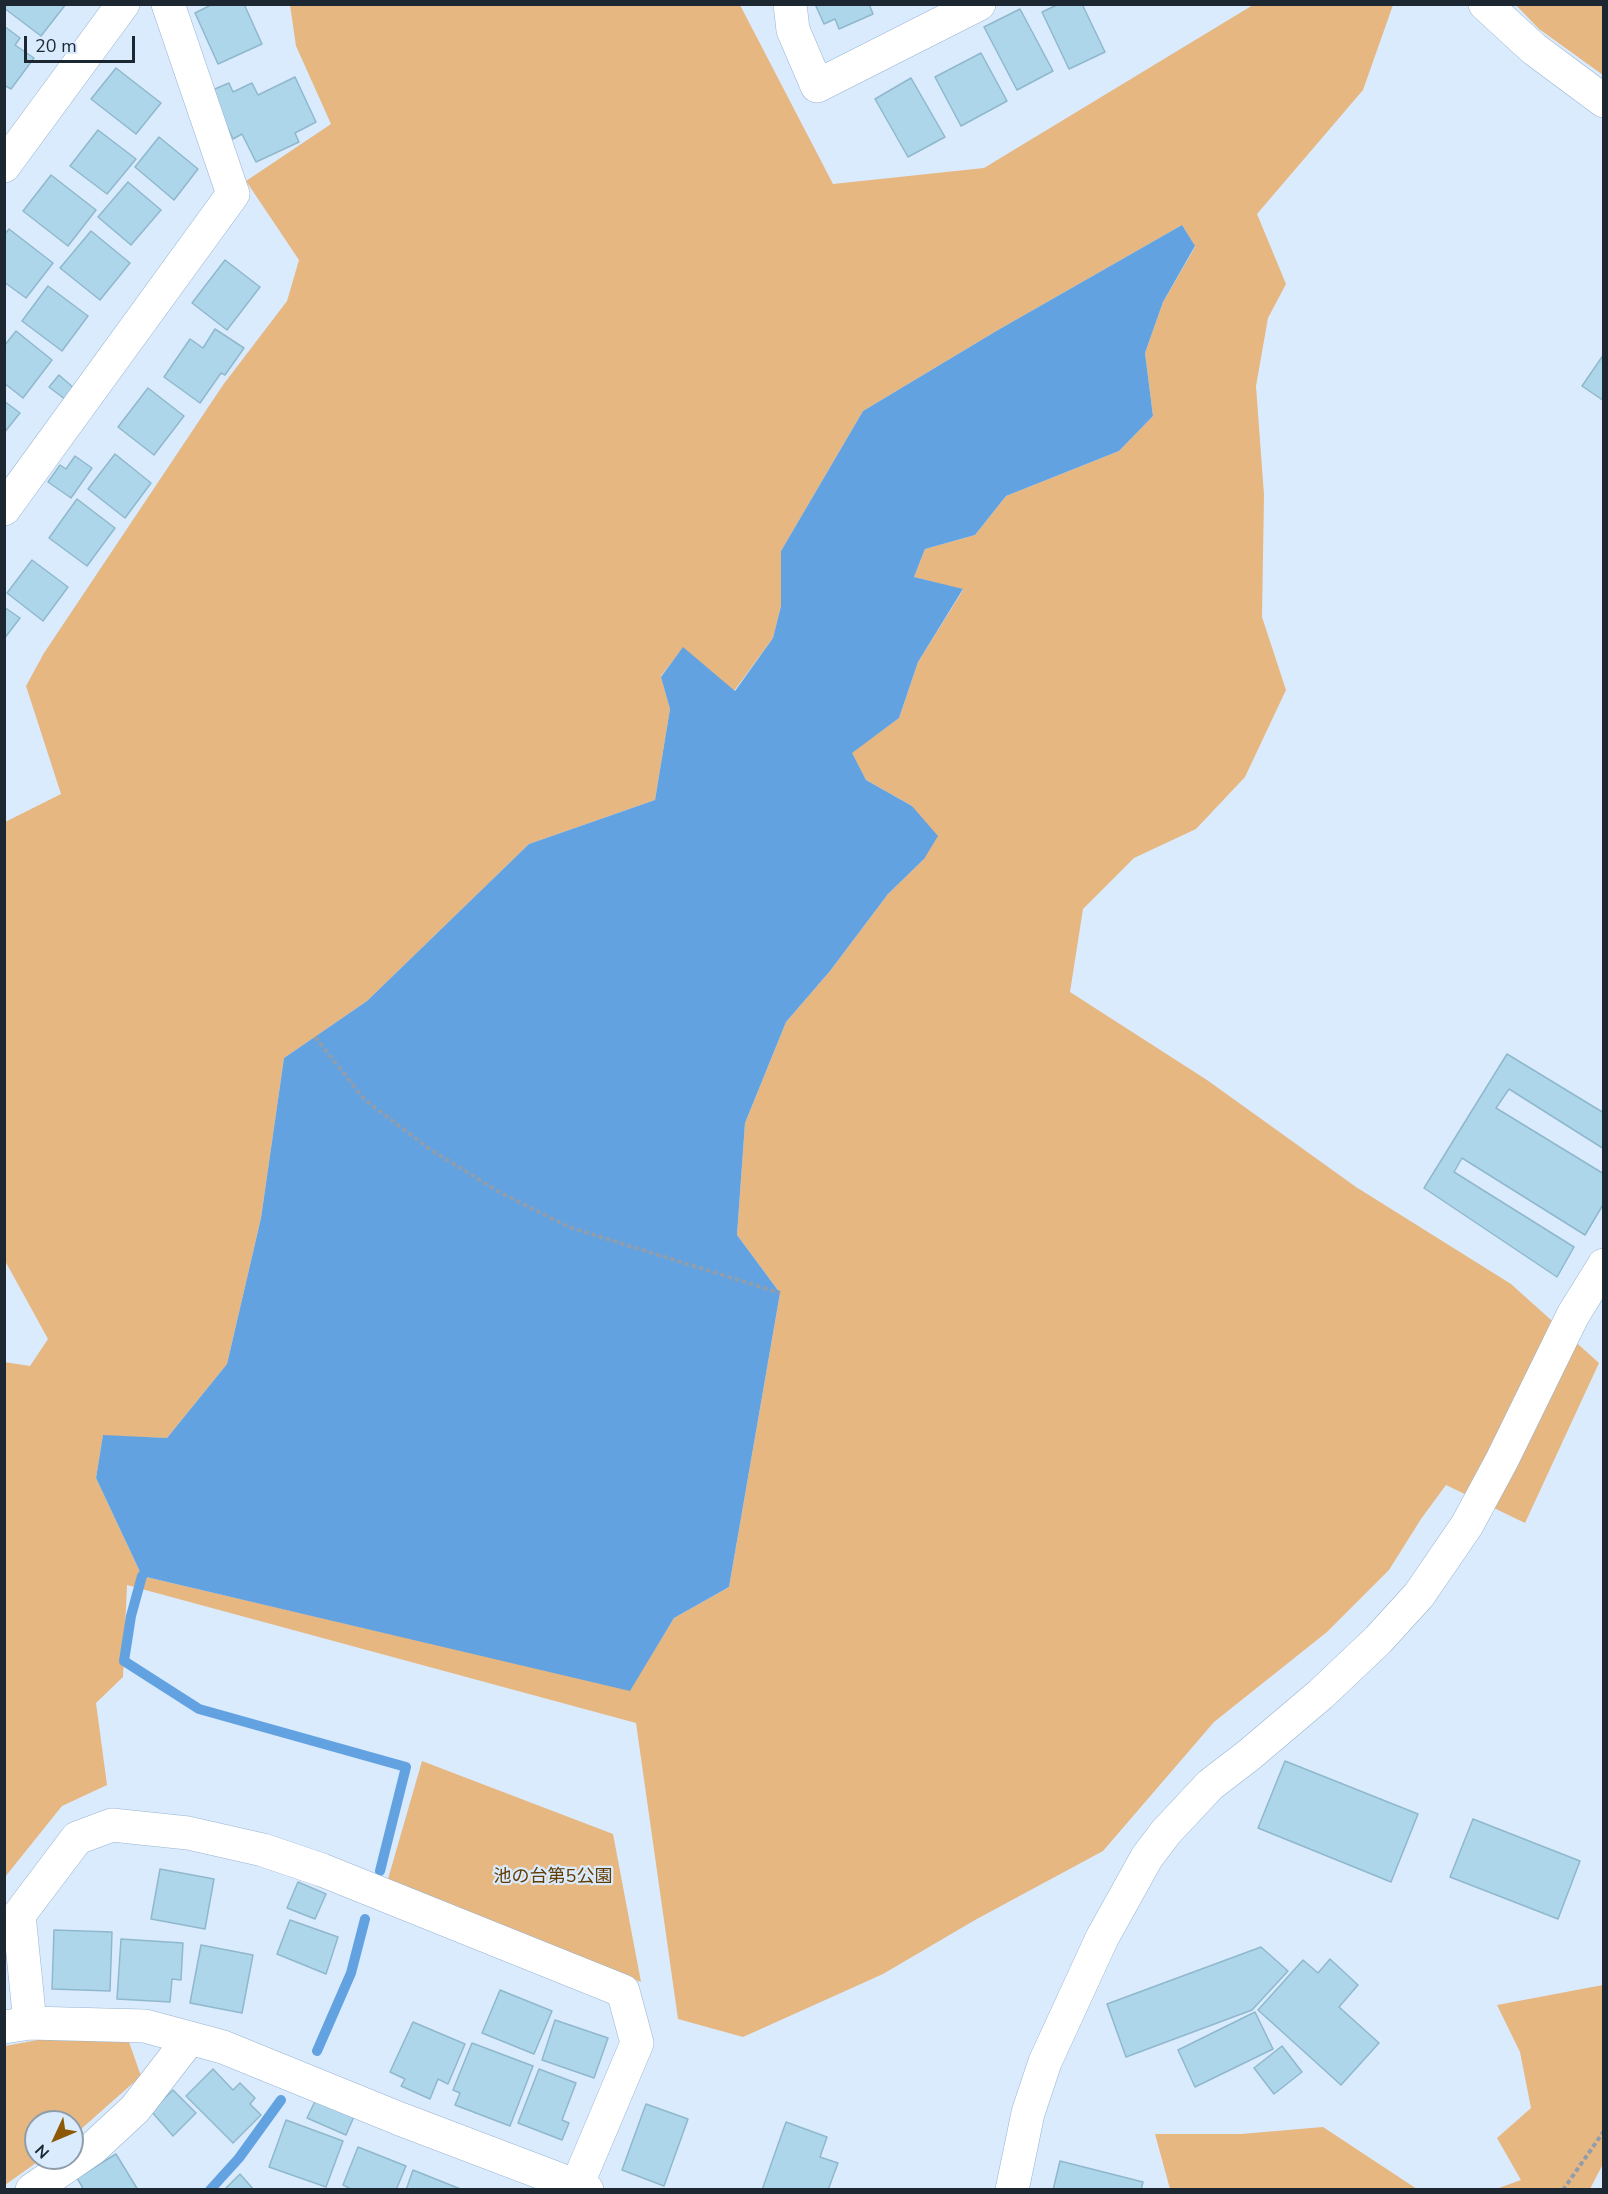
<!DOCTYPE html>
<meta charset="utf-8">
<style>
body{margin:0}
#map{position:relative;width:1608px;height:2194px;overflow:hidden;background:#daebfe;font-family:"Nunito Sans",sans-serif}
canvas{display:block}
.frame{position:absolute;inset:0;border:6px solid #1c2732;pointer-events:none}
.north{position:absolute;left:24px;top:2110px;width:60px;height:60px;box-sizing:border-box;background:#daebfe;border:2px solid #8e9dac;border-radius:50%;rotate:226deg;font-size:16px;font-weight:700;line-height:24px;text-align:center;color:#1c2732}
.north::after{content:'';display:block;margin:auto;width:21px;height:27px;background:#8d5907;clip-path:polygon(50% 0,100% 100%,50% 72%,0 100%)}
.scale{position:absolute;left:24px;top:36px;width:111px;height:27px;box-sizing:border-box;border:3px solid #1c2732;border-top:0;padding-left:8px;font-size:18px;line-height:21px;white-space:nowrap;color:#1c2732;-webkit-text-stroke:4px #daebfe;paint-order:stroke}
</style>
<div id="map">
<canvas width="1608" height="2194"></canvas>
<div class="frame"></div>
<div class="north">N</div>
<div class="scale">20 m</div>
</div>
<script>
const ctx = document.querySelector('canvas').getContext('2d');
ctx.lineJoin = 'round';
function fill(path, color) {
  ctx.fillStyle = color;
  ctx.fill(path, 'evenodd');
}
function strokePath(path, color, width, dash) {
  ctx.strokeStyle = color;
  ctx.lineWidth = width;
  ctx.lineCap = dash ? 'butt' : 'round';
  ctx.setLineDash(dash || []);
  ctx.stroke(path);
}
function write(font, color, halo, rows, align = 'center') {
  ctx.font = font + ' "Nunito Sans","Noto Sans JP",sans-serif';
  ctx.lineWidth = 4.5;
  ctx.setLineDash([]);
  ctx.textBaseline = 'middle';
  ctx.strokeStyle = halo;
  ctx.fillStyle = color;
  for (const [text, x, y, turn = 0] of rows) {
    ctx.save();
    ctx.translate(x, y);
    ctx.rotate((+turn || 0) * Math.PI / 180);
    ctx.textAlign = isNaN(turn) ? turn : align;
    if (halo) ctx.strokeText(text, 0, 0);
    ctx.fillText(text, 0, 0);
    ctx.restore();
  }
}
const green = new Path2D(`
 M 290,5 L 740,5 L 833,184 L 984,168 L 1253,5 L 1393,5 L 1363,90 L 1257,214 L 1286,284 L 1268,318 L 1256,386 L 1264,495 L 1262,617 L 1286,690 L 1245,777 L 1196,829 L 1134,858 L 1083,909 L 1070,992 L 1207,1080 L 1356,1187 L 1511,1284 L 1599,1363 L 1525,1523 L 1446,1485 L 1421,1519 L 1389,1570 L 1327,1632 L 1214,1722 L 1103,1851 L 975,1920 L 883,1974 L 743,2037 L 678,2019 L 636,1723 L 127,1585 L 123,1677 L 96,1703 L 107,1785 L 62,1806 L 5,1877 L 4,1362 L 30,1366 L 48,1339 L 4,1259 L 5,822 L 61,794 L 26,686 L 44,653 L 223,385 L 287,301 L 299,260 L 246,181 L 331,124 L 296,46 ZM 1182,225 L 1195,247 L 1163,302 L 1145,353 L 1153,416 L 1119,451 L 1006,496 L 975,535 L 925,549 L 914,577 L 963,590 L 918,662 L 899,718 L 851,753 L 866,780 L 912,806 L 924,859 L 888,894 L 830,971 L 786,1022 L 745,1123 L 737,1235 L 780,1293 L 729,1587 L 674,1618 L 630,1690 L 142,1576 L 96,1478 L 103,1436 L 167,1438 L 227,1364 L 261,1218 L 284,1058 L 367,1001 L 529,844 L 655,800 L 670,709 L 661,676 L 683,648 L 734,691 L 773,638 L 781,606 L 781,551 L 863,411 L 998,330 Z
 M 1516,5 L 1603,5 L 1603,75 L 1539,29 Z
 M 422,1761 L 613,1834 L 641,1982 L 388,1879 Z
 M 1603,1985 L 1603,2164 L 1590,2189 L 1496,2189 L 1521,2180 L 1497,2138 L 1531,2108 L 1520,2052 L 1497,2005 Z
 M 43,2039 L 129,2042 L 141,2076 L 72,2137 L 72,2122 L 36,2122 L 36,2158 L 43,2158 L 5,2185 L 5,2046 Z
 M 1323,2127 L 1417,2189 L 1170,2189 L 1155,2134 L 1241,2134 Z`);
const water = new Path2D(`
 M 1182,225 L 1195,246 L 1163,302 L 1145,353 L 1153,416 L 1119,451 L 1006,496 L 975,535 L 925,549 L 914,577 L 963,589 L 918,662 L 899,718 L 852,753 L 866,780 L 912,806 L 938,836 L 924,859 L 888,894 L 830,971 L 786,1022 L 745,1123 L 737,1235 L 780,1293 L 729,1587 L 674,1618 L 630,1691 L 142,1576 L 96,1478 L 103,1435 L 167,1438 L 227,1364 L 261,1218 L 284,1058 L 367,1001 L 529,844 L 655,800 L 670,709 L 661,677 L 683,647 L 735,691 L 773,638 L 781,606 L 781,551 L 863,411 L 998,330 Z`);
const stream = new Path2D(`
 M 152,1565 L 142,1576 L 131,1616 L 124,1661 L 199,1709 L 406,1767 L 380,1871
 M 317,2051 L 351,1973 L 365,1919
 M 210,2190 L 239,2158 L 281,2100`);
const building = new Path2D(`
 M 4,4 L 66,4 L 41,36 L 4,8 Z
 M 213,4 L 244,4 L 262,44 L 218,64 L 195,13 Z
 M 815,4 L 869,4 L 873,14 L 839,29 L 835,19 L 824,24 Z
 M 1059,4 L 1082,4 L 1105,52 L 1069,69 L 1042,12 Z
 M 1020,9 L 1053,71 L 1017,90 L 984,27 Z
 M 4,26 L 20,38 L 15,45 L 34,58 L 11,89 L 4,85 Z
 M 981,53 L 1007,101 L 961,126 L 935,77 Z
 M 116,68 L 161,103 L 136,134 L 91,99 Z
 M 295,77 L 316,122 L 295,133 L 299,142 L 256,162 L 242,134 L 233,139 L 210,91 L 229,83 L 233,92 L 252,83 L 258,95 Z
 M 911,78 L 945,137 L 908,157 L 875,99 Z
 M 98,130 L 136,159 L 107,194 L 70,166 Z
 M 159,137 L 198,169 L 174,200 L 135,167 Z
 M 51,175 L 96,210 L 68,246 L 23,211 Z
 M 128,182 L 161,210 L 131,245 L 98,217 Z
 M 9,229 L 53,263 L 26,298 L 4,282 L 4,235 Z
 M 91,231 L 130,263 L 100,300 L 60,268 Z
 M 225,260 L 260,287 L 227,330 L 192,303 Z
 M 48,286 L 88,316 L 62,351 L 22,321 Z
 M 215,329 L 244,348 L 225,375 L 221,373 L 200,403 L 164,377 L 190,339 L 203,348 Z
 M 16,331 L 52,360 L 23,398 L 4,383 L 4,346 Z
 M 1604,354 L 1604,401 L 1582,386 Z
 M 59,375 L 75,389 L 66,400 L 49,387 Z
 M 148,388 L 184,416 L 154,455 L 118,427 Z
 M 4,401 L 20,413 L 4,433 Z
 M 115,454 L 151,483 L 125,518 L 88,489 Z
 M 75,456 L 92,468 L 71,498 L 48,482 L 60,465 L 66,469 Z
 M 77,499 L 115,528 L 87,566 L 49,538 Z
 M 32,560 L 68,587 L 43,621 L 7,593 Z
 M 4,607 L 20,618 L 4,639 Z
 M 1507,1054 L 1604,1113 L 1604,1149 L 1509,1089 L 1496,1108 L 1604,1174 L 1604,1203 L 1585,1235 L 1462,1158 L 1454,1172 L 1574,1247 L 1557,1277 L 1424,1188 Z
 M 1285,1761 L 1418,1814 L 1391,1882 L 1258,1828 Z
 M 1473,1819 L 1580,1861 L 1558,1919 L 1450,1877 Z
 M 160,1869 L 214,1879 L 205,1929 L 151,1919 Z
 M 298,1882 L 326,1894 L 315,1919 L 287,1908 Z
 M 290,1920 L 338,1937 L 326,1974 L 277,1954 Z
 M 54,1930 L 112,1932 L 110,1991 L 52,1989 Z
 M 121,1939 L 183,1943 L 181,1980 L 172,1979 L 170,2002 L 117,1999 Z
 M 201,1945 L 253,1955 L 242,2013 L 190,2003 Z
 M 1261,1947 L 1288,1971 L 1252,2010 L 1126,2057 L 1107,2004 Z
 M 1330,1959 L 1358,1985 L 1339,2007 L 1379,2043 L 1341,2085 L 1258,2010 L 1303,1960 L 1318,1973 Z
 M 500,1990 L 552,2011 L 534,2054 L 482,2033 Z
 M 1255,2012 L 1273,2049 L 1195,2087 L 1178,2050 Z
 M 555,2020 L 608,2038 L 594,2078 L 542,2060 Z
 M 413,2022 L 465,2044 L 448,2084 L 438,2079 L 430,2099 L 401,2086 L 405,2079 L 390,2072 Z
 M 472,2043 L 533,2066 L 510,2126 L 455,2105 L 460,2093 L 453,2090 Z
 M 1282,2046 L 1302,2072 L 1274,2094 L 1254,2068 Z
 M 213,2069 L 233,2090 L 240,2083 L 255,2098 L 250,2104 L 261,2115 L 233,2143 L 186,2096 Z
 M 539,2069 L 576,2083 L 562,2120 L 569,2123 L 562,2140 L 518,2123 Z
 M 173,2090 L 196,2113 L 173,2136 L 151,2111 Z
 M 318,2095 L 356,2112 L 346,2135 L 307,2118 Z
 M 646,2104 L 688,2119 L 664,2186 L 622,2170 Z
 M 286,2120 L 343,2141 L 326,2187 L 269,2167 Z
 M 786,2122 L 827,2137 L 820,2157 L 838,2163 L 828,2190 L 762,2190 Z
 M 358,2147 L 406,2166 L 396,2190 L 353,2190 L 343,2185 Z
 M 116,2154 L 138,2190 L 84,2190 L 77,2178 Z
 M 1060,2161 L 1143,2182 L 1141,2190 L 1053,2190 Z
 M 413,2170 L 463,2190 L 406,2190 Z
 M 240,2174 L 254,2190 L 224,2190 Z`);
const path = new Path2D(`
 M 315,1037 L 365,1100 L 431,1150 L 501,1193 L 569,1227 L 780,1293
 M 1563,2190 L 1604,2131`);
const minor = new Path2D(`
 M 790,4 L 793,30 L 817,86 L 979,4
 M 1485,4 L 1534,49 L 1604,101
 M 4,166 L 123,4
 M 4,509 L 233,194 L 168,4
 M 30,2023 L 19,1915 L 77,1838 L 112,1825 L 188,1833 L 263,1850 L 322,1870 L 623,1991 L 637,2043 L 575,2190
 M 4,2027 L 30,2023 L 145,2026 L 223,2047 L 400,2119 L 587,2190
 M 32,2190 L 93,2148 L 135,2109 L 190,2038
 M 1012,2190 L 1028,2113 L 1045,2062 L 1102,1938 L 1147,1857 L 1166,1832 L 1210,1785 L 1249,1755 L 1321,1694 L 1378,1640 L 1419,1595 L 1467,1525 L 1502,1460 L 1573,1315 L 1604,1265`);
const parkNames = [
 ["池の台第5公園",553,1878]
];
fill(green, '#e6b781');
fill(water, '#63a2e1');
strokePath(stream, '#63a2e1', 10);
fill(building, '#aed6eb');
strokePath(building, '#90b8cc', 1.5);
strokePath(minor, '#98b3d0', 34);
strokePath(path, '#8f9dad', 4, [4.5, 3]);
strokePath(minor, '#fff', 33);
write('18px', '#633c00', '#daebfe', parkNames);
</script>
